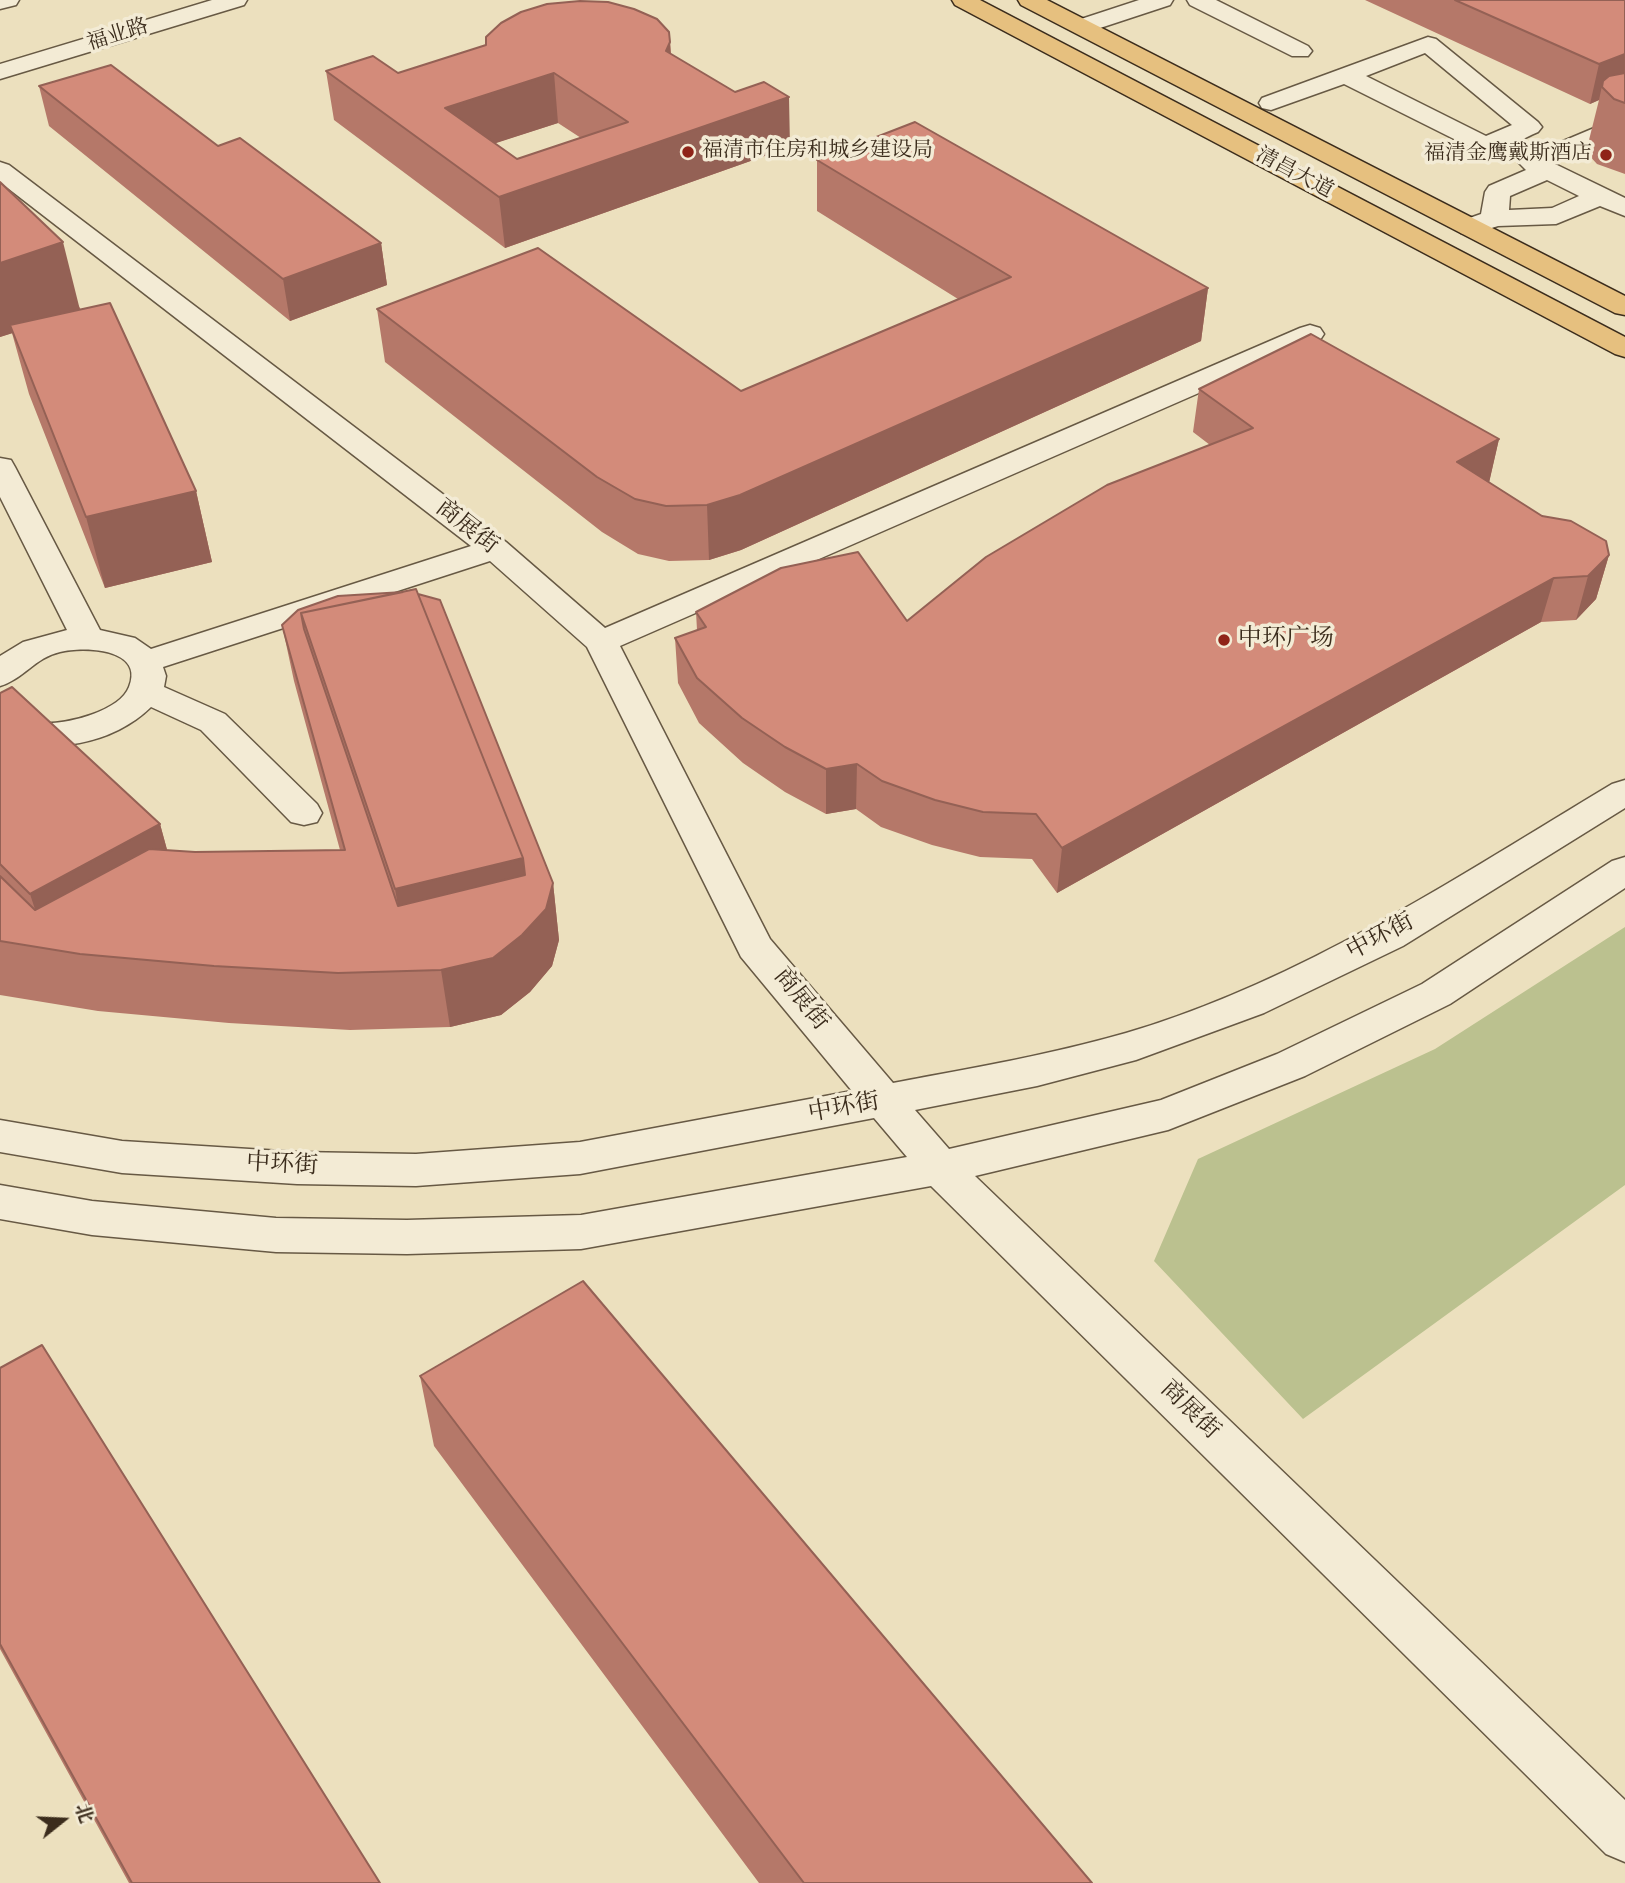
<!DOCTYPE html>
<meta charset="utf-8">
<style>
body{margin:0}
#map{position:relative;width:1625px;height:1883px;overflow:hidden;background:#ece0be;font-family:"IM FELL DW Pica","Noto Serif SC",serif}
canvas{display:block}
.north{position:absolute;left:28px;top:1785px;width:70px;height:70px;-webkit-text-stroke:5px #f3ebd5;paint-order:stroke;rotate:72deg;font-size:19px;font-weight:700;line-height:28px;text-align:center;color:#3b2c1c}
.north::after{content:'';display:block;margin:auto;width:24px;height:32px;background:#3b2c1c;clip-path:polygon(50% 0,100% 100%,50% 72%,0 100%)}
</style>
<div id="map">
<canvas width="1625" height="1883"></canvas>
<div class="north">北</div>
</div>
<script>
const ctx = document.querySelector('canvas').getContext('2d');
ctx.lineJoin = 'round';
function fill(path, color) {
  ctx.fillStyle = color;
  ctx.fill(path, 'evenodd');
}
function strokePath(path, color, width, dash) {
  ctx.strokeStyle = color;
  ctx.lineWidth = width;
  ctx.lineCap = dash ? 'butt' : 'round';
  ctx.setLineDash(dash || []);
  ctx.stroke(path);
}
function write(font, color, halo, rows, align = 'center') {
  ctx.font = font + ' "IM FELL DW Pica","Noto Serif SC",serif';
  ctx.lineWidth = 7;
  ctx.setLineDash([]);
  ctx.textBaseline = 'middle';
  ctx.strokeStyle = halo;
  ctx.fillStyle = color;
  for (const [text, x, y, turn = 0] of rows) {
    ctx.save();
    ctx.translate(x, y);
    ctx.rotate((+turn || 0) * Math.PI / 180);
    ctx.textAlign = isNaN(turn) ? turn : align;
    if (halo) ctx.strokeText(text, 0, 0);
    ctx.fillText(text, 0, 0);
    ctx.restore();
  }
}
const green = new Path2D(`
 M 1625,927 L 1625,1185 L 1303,1419 L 1154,1261 L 1198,1159 L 1435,1049 Z`);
const minor = new Path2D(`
 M 0,0 L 19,0 L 16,5 L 0,9 Z
 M 212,0 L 247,0 L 244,5 L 0,79 L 0,64 Z
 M 1139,0 L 1173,0 L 1170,5 L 1091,31 L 1075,31 L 1071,26 L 1075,21 Z
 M 1187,0 L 1216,0 L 1308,46 L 1312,51 L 1308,56 L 1292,56 L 1190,5 Z
 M 1428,37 L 1436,39 L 1538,122 L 1542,127 L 1538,132 C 1519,140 1496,155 1476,150 L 1344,84 L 1271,110 L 1262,108 L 1259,103 L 1262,98 ZM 1425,53 L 1512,125 L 1486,136 L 1366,76 Z
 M 1625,115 L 1625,131 L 1553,163 L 1625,198 L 1625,216 L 1600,206 L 1556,224 L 1498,226 L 1470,235 L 1461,233 L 1457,227 L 1461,221 L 1481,214 L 1485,192 L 1489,186 L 1526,170 L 1519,163 L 1523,158 ZM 1547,180 L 1579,196 L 1552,208 L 1509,210 L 1510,196 Z
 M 0,162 L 9,165 L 506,542 L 605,628 L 1300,328 L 1310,325 L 1320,328 L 1324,334 L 1320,340 L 620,646 L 770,939 L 893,1083 C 971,1068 1050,1055 1126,1033 C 1302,981 1457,877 1612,784 L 1625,780 L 1625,808 L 1403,946 L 1264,1013 L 1136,1060 L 1037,1086 L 915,1110 L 949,1149 L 1161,1100 L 1277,1054 L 1422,984 L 1612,861 L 1625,857 L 1625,888 L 1450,1004 L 1305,1076 L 1168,1130 L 975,1176 L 1625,1800 L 1625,1862 L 1606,1854 L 931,1186 L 581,1249 L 407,1254 L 276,1252 L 92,1235 L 0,1219 L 0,1185 L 92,1201 L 276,1218 L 407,1220 L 581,1215 L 907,1157 L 874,1118 L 580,1174 L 416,1186 L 297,1184 L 122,1173 L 0,1152 L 0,1120 L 122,1141 L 297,1152 L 416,1154 L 580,1142 L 852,1091 L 741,957 L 587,647 L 490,561 L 163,667 L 166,676 L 164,687 L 225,714 L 317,804 L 322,813 L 317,822 L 304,825 L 291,822 L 201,730 L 151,707 C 113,744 48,757 0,734 L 0,705 C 16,709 26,722 43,723 C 66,725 120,711 129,687 C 145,648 83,646 60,652 C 36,657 22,680 0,686 L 0,656 L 23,642 L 67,630 L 0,497 L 0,458 L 11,460 L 15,467 L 100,630 L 135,638 L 151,649 L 471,546 L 0,182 Z`);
const major = new Path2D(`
 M 952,0 L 980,0 L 1625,337 L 1625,357 L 1615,354 L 955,5 Z
 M 1018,0 L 1047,0 L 1625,296 L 1625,315 L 1615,313 L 1021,5 Z`);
const wall = new Path2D(`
 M 1365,0 L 1625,0 L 1625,174 L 1597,164 L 1586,152 L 1599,100 L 1590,104 Z
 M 670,42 L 671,54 L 790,147 L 505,248 L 334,120 L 326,71 L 398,73 ZM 558,123 L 581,138 L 517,159 L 495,143 Z
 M 39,86 L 218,146 L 381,243 L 387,285 L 290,321 L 49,126 Z
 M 817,160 L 1208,288 L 1201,341 L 741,550 L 709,560 L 669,561 L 638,554 L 602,532 L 385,362 L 377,309 L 741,391 L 958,299 L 817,211 Z
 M 0,182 L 196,491 L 212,562 L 105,588 L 29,394 L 12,333 L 0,337 Z
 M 1199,389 L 1499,439 L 1489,482 L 1542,516 L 1609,555 L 1596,599 L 1576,620 L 1541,622 L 1057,893 L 1032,859 L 980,857 L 932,845 L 881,827 L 856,809 L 826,814 L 785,792 L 743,763 L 699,723 L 678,683 L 675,638 L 697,630 L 696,612 L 907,621 L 1210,445 L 1193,432 Z
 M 298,610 L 553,883 L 559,940 L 552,966 L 530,992 L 501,1015 L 450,1027 L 350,1030 L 229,1023 L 98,1011 L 0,995 L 0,693 L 160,824 L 167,850 L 195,852 L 340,850 L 294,681 L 282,625 Z
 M 0,1368 L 380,1883 L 129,1883 L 0,1649 Z
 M 420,1376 L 1092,1883 L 759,1883 L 434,1446 Z`);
const shadedWall = new Path2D(`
 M 670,42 L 673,91 L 666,51 Z
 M 1625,54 L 1625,89 L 1603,81 L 1599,100 L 1590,104 L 1599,64 Z
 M 554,73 L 558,123 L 450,158 L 445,108 Z
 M 789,97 L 790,147 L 505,248 L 499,197 Z
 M 63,242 L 80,310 L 10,325 L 13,333 L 0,337 L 0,263 Z
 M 381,243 L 387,285 L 290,321 L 283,279 Z
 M 1208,288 L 1201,341 L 741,550 L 709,560 L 707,505 Z
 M 1499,439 L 1489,483 L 1457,462 Z
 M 196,491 L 212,562 L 105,588 L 86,517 Z
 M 1609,555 L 1596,599 L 1576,620 L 1588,576 Z
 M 1554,578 L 1541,622 L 1057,893 L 1062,848 Z
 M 857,764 L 856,809 L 826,814 L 826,769 Z
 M 160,824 L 180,897 L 48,949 L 30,894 Z
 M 523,858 L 553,883 L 559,940 L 552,966 L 530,992 L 501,1015 L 450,1027 L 441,970 L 408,963 L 395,889 Z`);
const building = new Path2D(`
 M 1455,0 L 1625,0 L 1625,54 L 1599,64 Z
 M 580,1 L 608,2 L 634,9 L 657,19 L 669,32 L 670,42 L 666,51 L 735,92 L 764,82 L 789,97 L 499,197 L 326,71 L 373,56 L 398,73 L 486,45 L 486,37 L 501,23 L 521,12 L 547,4 ZM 554,73 L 628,122 L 517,159 L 445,108 Z
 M 111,65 L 218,146 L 240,138 L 381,243 L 283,279 L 39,86 Z
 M 1625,73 L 1625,103 L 1614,99 L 1602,87 L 1603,81 L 1609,76 Z
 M 915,122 L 1208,288 L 740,495 L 707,505 L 666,506 L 635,499 L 597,477 L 377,309 L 538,248 L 741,391 L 1011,277 L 817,160 Z
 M 0,182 L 63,242 L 0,263 Z
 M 110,303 L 196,491 L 86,517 L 10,325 Z
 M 1311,334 L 1499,439 L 1457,462 L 1542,516 L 1571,521 L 1606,541 L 1609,555 L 1588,576 L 1554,578 L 1062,848 L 1036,814 L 983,812 L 935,800 L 882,781 L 857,764 L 826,769 L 785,747 L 742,718 L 697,678 L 675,638 L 706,627 L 696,612 L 781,568 L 858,552 L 907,621 L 986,557 L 1107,485 L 1253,428 L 1199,389 Z
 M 416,589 L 523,858 L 395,889 L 301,613 Z
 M 403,592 L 301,613 L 304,629 L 398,906 L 525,875 L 523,858 L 418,594 L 440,600 L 553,883 L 546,909 L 522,935 L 493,958 L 441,970 L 338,973 L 214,966 L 80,954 L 0,941 L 0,876 L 35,910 L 149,849 L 195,852 L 345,850 L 282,625 L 298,610 L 338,596 Z
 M 12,687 L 160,824 L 30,894 L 0,864 L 0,693 Z
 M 583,1281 L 1092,1883 L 804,1883 L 420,1376 Z
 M 42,1345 L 380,1883 L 132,1883 L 0,1644 L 0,1368 Z`);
const markers = [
 [688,152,7,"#8f2418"],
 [1606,155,7,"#8f2418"],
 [1224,640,7,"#8f2418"]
];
const farStreetnames = [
 ["福业路",118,36,-17],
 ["清昌大道",1294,174,28]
];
const farPoinames = [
 ["福清市住房和城乡建设局",702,152],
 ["福清金鹰戴斯酒店",1592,155,"right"]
];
const streetNames = [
 ["商展街",466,528,38],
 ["中环街",1381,938,-28],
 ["商展街",800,1000,51],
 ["中环街",844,1109,-10],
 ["中环街",282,1166,3],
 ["商展街",1189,1411,44]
];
const poiNames = [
 ["中环广场",1238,640]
];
fill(green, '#bbc18f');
strokePath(minor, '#675944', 3);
strokePath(major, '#3b2c1c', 3);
fill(minor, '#f3ebd5');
fill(major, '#e6c07f');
fill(wall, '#b57869');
fill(shadedWall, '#946155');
fill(building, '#d38b7a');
strokePath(building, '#946155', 2);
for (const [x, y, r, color] of markers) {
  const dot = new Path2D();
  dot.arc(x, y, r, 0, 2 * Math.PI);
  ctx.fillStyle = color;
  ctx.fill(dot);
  strokePath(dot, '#f3ebd5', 2.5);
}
write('21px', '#3b2c1c', '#f3ebd5', farStreetnames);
write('21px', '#3b2c1c', '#f3ebd5', farPoinames, 'left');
write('24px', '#3b2c1c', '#f3ebd5', streetNames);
write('24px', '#3b2c1c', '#f3ebd5', poiNames, 'left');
</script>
